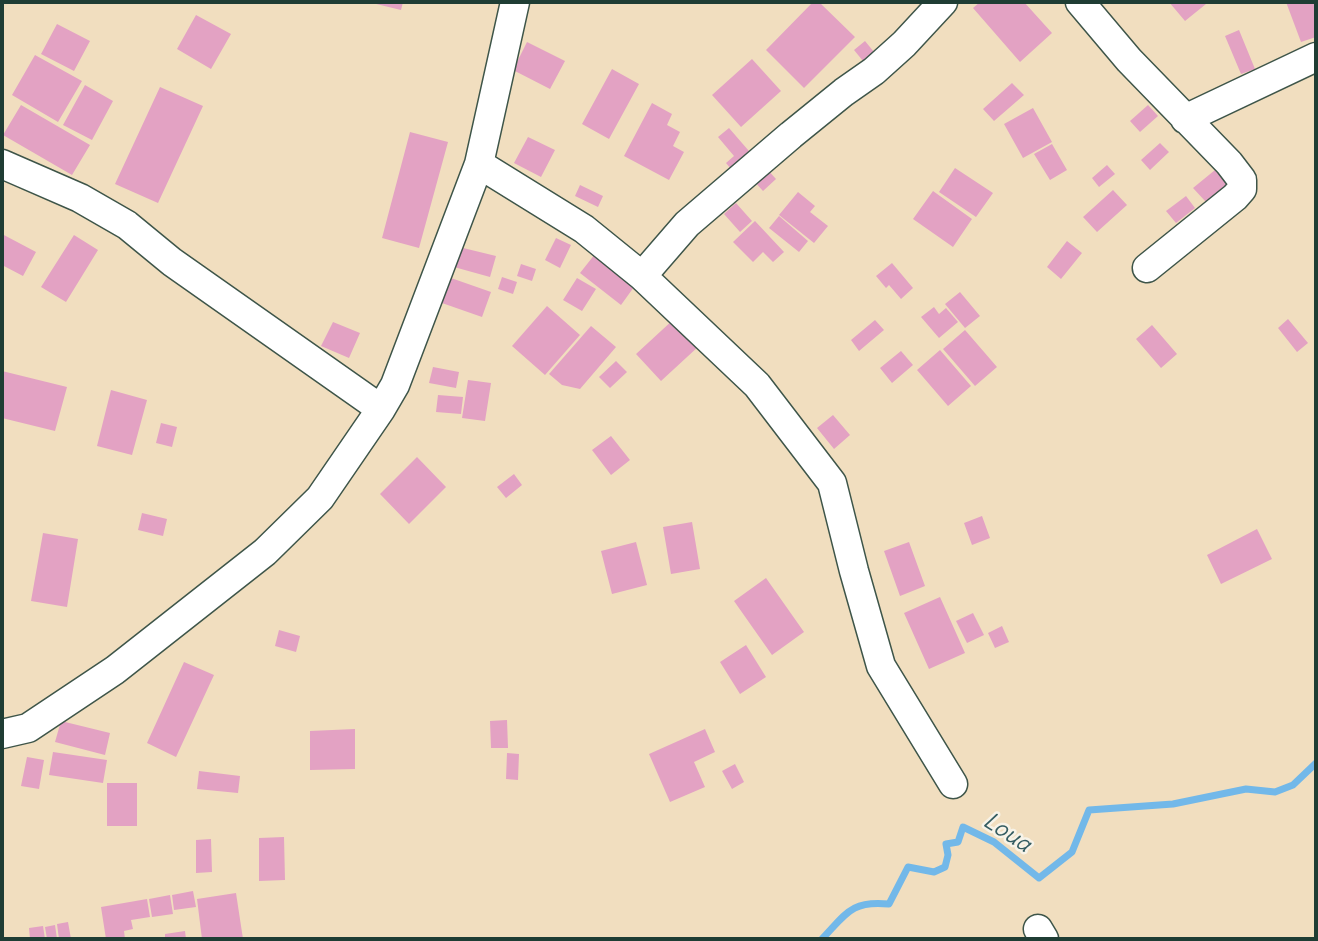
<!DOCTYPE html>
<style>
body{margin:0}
#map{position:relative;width:1318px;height:941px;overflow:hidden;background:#f1debf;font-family:Delius,sans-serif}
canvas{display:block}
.frame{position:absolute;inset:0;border:4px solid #1f3d34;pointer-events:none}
</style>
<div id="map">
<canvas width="1318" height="941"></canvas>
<div class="frame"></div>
</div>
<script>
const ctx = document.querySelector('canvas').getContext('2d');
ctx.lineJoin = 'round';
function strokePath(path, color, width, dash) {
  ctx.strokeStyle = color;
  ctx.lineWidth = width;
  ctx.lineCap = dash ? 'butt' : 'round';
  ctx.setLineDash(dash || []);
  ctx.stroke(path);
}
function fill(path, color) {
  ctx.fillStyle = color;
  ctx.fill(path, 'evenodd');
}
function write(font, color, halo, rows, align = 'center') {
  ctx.font = font + ' Delius,sans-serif';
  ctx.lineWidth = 5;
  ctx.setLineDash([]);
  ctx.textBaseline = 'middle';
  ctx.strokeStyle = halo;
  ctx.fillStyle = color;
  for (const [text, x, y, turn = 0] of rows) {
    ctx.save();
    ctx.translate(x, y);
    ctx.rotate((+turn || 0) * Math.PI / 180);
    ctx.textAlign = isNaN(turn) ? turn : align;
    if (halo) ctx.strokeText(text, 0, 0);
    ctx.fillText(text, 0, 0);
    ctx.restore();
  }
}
const stream = new Path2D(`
 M 822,939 C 846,914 851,900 889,904 L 908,867 L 934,872 L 945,867 L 948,855 L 946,844 L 958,842 L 963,827 L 994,842 L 1039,878 L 1072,852 L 1089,810 L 1173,804 L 1246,789 L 1275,792 L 1293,785 L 1316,763`);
const building = new Path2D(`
 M 368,2 L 403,2 L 401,10 Z
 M 813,2 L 819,2 L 855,37 L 804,88 L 766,50 Z
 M 980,2 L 1024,2 L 1052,33 L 1020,62 L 973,8 Z
 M 1169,2 L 1205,2 L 1206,4 L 1185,21 Z
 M 1286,2 L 1316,2 L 1316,37 L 1301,42 Z
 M 196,15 L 231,34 L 211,69 L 177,49 Z
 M 57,24 L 90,41 L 74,71 L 41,54 Z
 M 1239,30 L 1255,69 L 1241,74 L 1225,36 Z
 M 865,41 L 874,52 L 863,61 L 854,50 Z
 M 527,42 L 565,61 L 550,89 L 513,70 Z
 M 35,55 L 82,81 L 58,122 L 12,95 Z
 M 752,59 L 781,91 L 741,127 L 712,95 Z
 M 612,69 L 639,84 L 609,139 L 582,124 Z
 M 1012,83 L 1024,95 L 994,121 L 983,109 Z
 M 85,85 L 113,101 L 92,140 L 63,125 Z
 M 160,87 L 203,106 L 158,203 L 115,184 Z
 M 652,103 L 672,114 L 667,125 L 680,132 L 673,146 L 684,152 L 669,180 L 624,156 Z
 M 21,105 L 90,145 L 72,175 L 3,135 Z
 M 1148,105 L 1158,116 L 1140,132 L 1130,121 Z
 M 1033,108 L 1052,142 L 1023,158 L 1004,124 Z
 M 729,128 L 755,158 L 736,175 L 726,163 L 734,156 L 718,137 Z
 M 410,132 L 448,142 L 419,248 L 382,238 Z
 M 528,137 L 555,150 L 541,177 L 514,163 Z
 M 1160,143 L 1169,152 L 1150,170 L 1141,160 Z
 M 1052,144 L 1067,170 L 1050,180 L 1034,154 Z
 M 1107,165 L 1115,174 L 1099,187 L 1092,178 Z
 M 766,168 L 776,179 L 763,191 L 753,180 Z
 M 955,168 L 993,193 L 976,217 L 939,192 Z
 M 1215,170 L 1227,184 L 1206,202 L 1193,188 Z
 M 580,185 L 603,196 L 598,207 L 575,196 Z
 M 1113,190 L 1127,205 L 1097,232 L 1083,217 Z
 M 933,191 L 972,219 L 953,247 L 913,219 Z
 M 798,192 L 815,206 L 810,212 L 828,226 L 814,243 L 779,215 Z
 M 1186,196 L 1195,208 L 1176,223 L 1166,211 Z
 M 736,203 L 752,221 L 740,232 L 724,214 Z
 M 779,216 L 808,241 L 799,252 L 769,228 Z
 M 755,221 L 784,252 L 773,262 L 763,252 L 753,262 L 733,242 Z
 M 2,234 L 36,252 L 23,276 L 2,265 Z
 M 74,235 L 98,250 L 66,302 L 41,287 Z
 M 556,238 L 571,245 L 560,268 L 545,260 Z
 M 1067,241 L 1082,253 L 1061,279 L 1047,267 Z
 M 459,247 L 496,256 L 490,277 L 454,267 Z
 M 599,249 L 639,280 L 621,305 L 580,273 Z
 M 892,263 L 913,288 L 901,299 L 889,285 L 886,288 L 876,276 Z
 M 521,264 L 536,269 L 532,281 L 517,276 Z
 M 502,277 L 517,282 L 513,294 L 498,289 Z
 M 451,278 L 491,292 L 482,317 L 442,303 Z
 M 577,278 L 596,289 L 582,311 L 563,300 Z
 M 960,292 L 980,316 L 965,328 L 945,304 Z
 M 547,306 L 580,335 L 545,375 L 512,346 Z
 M 934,307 L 939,314 L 946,308 L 958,322 L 939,338 L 921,317 Z
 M 674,319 L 699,346 L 661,381 L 636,354 Z
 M 1288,319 L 1308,343 L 1297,352 L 1278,328 Z
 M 875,320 L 884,330 L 859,351 L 851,340 Z
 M 333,322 L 360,333 L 349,358 L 321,346 Z
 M 1152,325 L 1177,354 L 1161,368 L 1136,339 Z
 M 591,326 L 616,347 L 580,389 L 562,385 L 549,374 Z
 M 965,330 L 997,367 L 975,386 L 943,349 Z
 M 940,350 L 971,386 L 948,406 L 917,370 Z
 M 901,351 L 913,365 L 892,383 L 880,368 Z
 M 616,361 L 627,372 L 610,388 L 599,377 Z
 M 433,367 L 459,372 L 456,388 L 429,383 Z
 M 2,371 L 67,387 L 55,431 L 2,418 Z
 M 468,380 L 491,383 L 485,421 L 462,418 Z
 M 111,390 L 147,400 L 132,455 L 97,446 Z
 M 438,395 L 463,397 L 461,414 L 436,412 Z
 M 833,415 L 850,435 L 834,449 L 817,428 Z
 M 161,423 L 177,427 L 172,447 L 156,443 Z
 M 611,436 L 630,460 L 611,475 L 592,450 Z
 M 417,457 L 446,487 L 409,524 L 380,494 Z
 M 514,474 L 522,485 L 506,498 L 497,487 Z
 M 142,513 L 167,519 L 163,536 L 138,530 Z
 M 982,516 L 990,538 L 972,545 L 964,523 Z
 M 692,522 L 700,569 L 671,574 L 663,527 Z
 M 1257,529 L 1272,559 L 1221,584 L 1207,555 Z
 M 43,533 L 78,539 L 67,607 L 31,601 Z
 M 636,542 L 647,585 L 612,594 L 601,551 Z
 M 909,542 L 925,586 L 900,596 L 884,551 Z
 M 766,578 L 804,632 L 772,655 L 734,601 Z
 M 940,597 L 965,653 L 929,669 L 904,613 Z
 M 973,613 L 984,635 L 967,643 L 956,621 Z
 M 1002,626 L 1009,642 L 995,648 L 988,633 Z
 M 279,630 L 300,636 L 296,652 L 275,646 Z
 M 746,645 L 766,677 L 740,694 L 720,662 Z
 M 184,662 L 214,675 L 176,757 L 147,743 Z
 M 507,720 L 508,748 L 491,748 L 490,721 Z
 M 61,721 L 110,733 L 105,755 L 55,742 Z
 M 355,729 L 355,769 L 310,770 L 310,731 Z
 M 705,729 L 715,752 L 694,762 L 705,787 L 670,802 L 649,754 Z
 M 53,752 L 107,760 L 103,783 L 49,775 Z
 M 507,753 L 519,754 L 518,780 L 506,779 Z
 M 27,757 L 44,760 L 39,789 L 21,786 Z
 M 735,764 L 744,782 L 732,789 L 722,771 Z
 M 199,771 L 240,776 L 238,793 L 197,789 Z
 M 107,783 L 137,783 L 137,826 L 107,826 Z
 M 284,837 L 285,880 L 259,881 L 259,838 Z
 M 211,839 L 212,872 L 196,873 L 196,840 Z
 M 193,891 L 196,907 L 174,910 L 172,895 Z
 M 236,893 L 243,939 L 202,939 L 197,899 Z
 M 170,895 L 173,914 L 152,917 L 149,899 Z
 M 147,899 L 150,917 L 131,920 L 133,929 L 124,931 L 125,939 L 106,939 L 101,907 Z
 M 68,922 L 71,939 L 59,939 L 57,924 Z
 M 55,925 L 57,939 L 47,939 L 45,927 Z
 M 43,926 L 45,939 L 30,939 L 29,928 Z
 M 185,931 L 186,939 L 165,939 L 165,934 Z`);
const minor = new Path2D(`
 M 1080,2 L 1129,60 L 1229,163 L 1242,180 L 1242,189 L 1235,197 L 1147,268
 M 1185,119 L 1316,57
 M 2,164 L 80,198 L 127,225 L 172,262 L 381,409
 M 479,164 L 584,229 L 642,276 L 687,224 L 791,135 L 844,92 L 874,71 L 904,44 L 943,2
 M 642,276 L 757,385 L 832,483 L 854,571 L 881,666 L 953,784
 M 2,734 L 28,728 L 115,670 L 265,552 L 320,498 L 381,409 L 395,385 L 479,164 L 515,2
 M 1038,929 L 1044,939`);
const waterNames = [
 ["Loua",1007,833,33]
];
strokePath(stream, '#72b8e9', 7);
fill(building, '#e3a2c3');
strokePath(minor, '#3e5549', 31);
strokePath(minor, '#fff', 28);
write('italic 23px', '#345c61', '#f7f3e8', waterNames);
</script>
